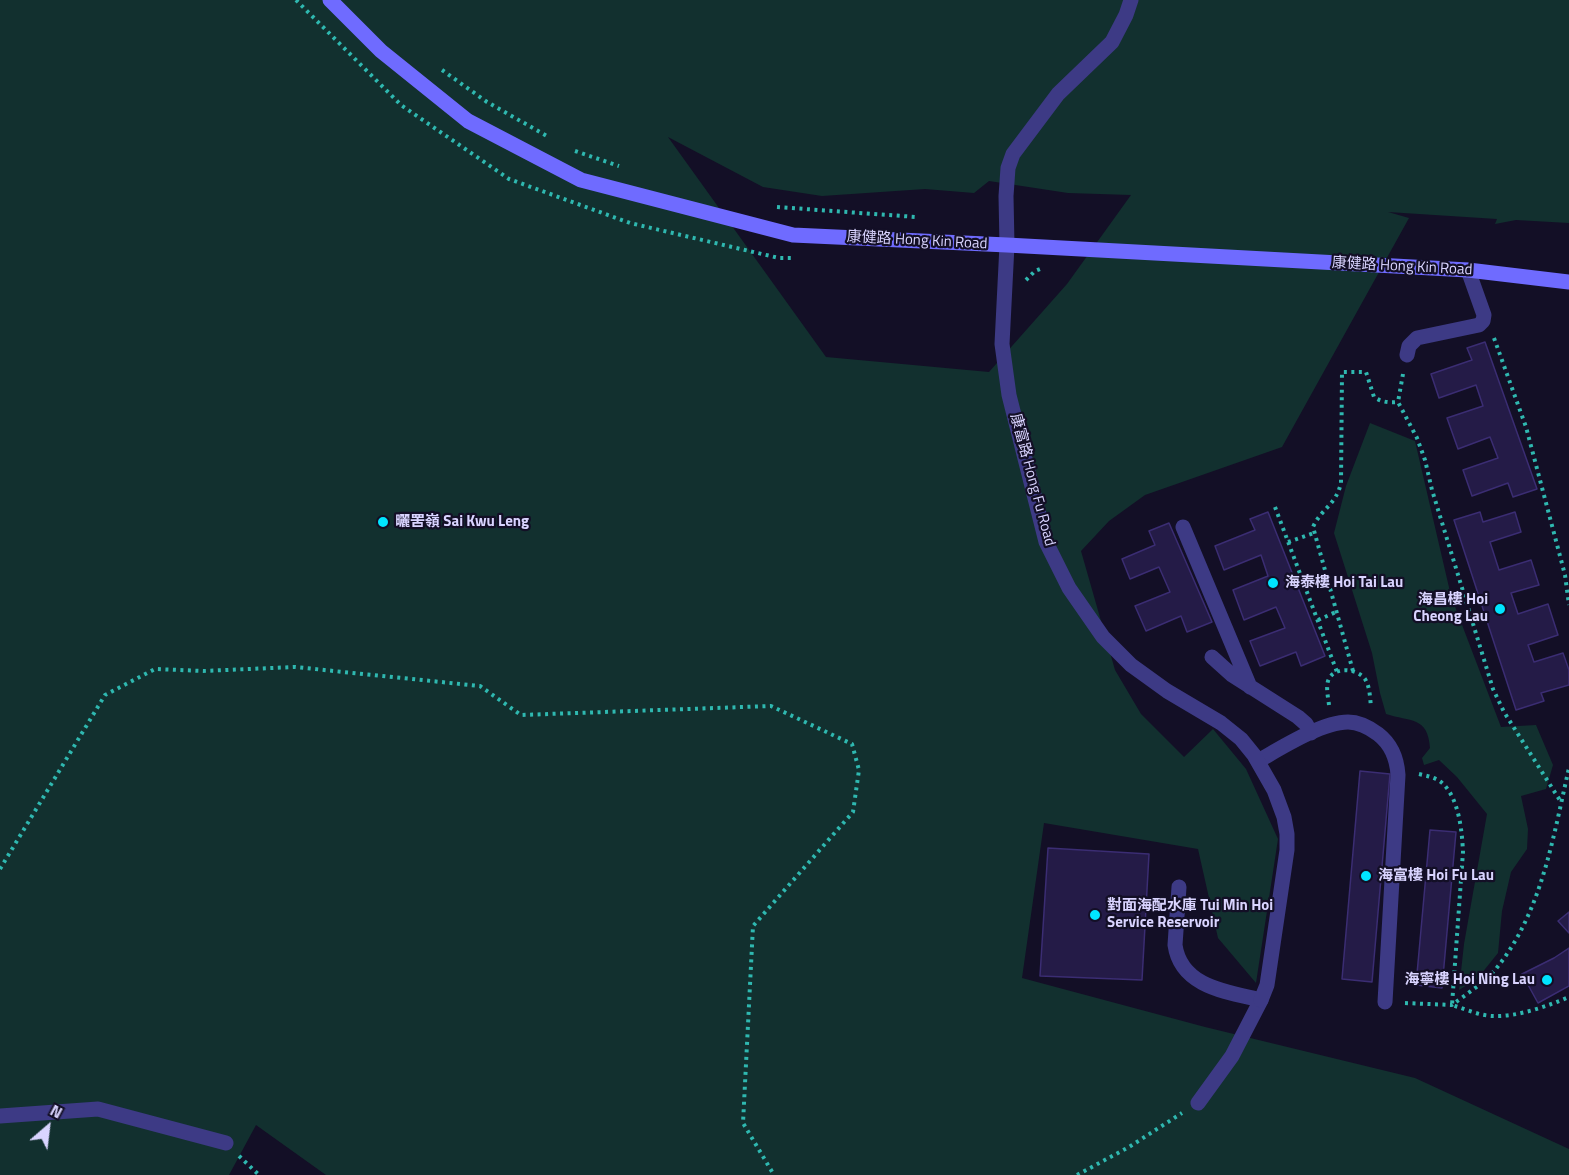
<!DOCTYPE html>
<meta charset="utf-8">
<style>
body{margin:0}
#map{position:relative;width:1569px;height:1175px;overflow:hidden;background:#130f26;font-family:"Titillium Web",sans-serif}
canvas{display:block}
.north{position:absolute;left:18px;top:1097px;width:60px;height:60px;-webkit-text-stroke:4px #130f26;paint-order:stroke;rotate:28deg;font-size:16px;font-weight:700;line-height:24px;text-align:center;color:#d9d4ff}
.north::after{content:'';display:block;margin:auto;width:21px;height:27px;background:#d9d4ff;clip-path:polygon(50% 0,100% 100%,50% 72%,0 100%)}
</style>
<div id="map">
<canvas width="1569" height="1175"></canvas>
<div class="north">N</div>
</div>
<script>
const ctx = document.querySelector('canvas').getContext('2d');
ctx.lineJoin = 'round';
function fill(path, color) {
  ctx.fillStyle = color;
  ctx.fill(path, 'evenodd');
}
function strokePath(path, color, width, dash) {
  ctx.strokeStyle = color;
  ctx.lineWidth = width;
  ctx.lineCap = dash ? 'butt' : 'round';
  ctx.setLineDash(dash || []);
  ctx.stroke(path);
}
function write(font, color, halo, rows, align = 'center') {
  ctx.font = font + ' "Titillium Web","Noto Sans TC",sans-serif';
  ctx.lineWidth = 4.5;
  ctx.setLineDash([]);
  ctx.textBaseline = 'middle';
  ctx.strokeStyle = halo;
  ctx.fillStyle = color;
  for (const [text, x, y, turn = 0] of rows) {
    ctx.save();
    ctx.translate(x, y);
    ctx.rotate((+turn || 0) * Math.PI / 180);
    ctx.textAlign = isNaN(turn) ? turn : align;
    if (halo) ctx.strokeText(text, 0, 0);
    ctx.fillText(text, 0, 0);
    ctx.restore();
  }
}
const green = new Path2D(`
 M 0,0 L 1569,0 L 1569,223 L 1516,220 L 1495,224 L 1497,219 L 1388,212 L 1409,218 L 1282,447 L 1145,495 L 1109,521 L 1081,551 L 1115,670 L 1141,714 L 1184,757 L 1213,729 L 1246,769 L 1278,839 L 1256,983 L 1218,938 L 1198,849 L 1044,823 L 1022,978 L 1205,1027 L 1415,1078 L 1569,1149 L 1569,1175 L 326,1175 L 256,1125 L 229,1175 L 0,1175 ZM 668,137 L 763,187 L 822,196 L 925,189 L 974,193 L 989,181 L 1068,193 L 1131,195 L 1067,284 L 989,372 L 826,357 Z
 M 1370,423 L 1415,441 L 1451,596 L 1501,727 L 1536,725 L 1553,765 L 1546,789 L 1521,796 L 1528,829 L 1527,849 L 1511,872 L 1502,911 L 1498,953 L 1477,979 L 1459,990 L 1464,944 L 1487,814 L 1457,777 L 1439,760 L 1424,765 L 1422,758 L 1430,748 C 1428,716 1410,722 1386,714 L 1380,693 L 1372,653 L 1334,533 L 1346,486 Z`);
const building = new Path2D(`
 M 1485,342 L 1537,489 L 1513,497 L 1508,483 L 1472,496 L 1463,470 L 1498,458 L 1490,437 L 1458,449 L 1447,418 L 1483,406 L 1476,385 L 1439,398 L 1431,374 L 1472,360 L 1467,348 Z
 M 1268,512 L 1325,656 L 1301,666 L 1296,652 L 1260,666 L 1250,641 L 1285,628 L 1276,607 L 1244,620 L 1233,590 L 1268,576 L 1261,555 L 1224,570 L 1215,546 L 1255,530 L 1250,519 Z
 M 1480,512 L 1483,522 L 1515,512 L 1521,532 L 1490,542 L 1499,570 L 1531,560 L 1539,585 L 1511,593 L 1518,614 L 1548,604 L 1558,635 L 1528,645 L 1534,662 L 1563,653 L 1569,670 L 1569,685 L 1541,693 L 1544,701 L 1516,710 L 1454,520 Z
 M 1169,523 L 1212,622 L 1187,632 L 1181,616 L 1146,631 L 1135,606 L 1170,592 L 1159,567 L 1130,579 L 1122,559 L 1155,545 L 1149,531 Z
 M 1360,771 L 1390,774 L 1372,982 L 1342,979 Z
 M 1430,830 L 1456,832 L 1442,988 L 1416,985 Z
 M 1048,848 L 1149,854 L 1142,980 L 1040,976 Z
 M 1569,912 L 1569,933 L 1558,921 Z
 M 1569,948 L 1569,986 L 1538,1003 L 1522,974 L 1554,958 Z`);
const path = new Path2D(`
 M 296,0 L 401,105 L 509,179 L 630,223 L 779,258 L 792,258
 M 442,70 L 487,102 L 547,136
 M 575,151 L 619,166
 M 777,207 L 916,217
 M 1026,280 L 1035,271 L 1040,269
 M 1494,338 L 1526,427 L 1565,575 L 1569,605
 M 1403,374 L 1398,402 L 1417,438 L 1425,460 L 1432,490 L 1493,689 L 1504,712 L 1561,802
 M 1275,507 L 1337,672
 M 1288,542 L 1314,533
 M 1318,620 L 1336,612
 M 1353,671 L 1313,527 C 1321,509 1336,505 1341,483 L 1342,372 L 1366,372 L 1374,397 C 1381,402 1389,403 1398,402
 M 1329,705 C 1328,697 1326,688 1328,681 C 1333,666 1357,668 1365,679 C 1370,687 1370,698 1371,707
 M 1419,774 C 1427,776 1434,777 1441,782 C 1459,797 1462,831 1463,852 L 1452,1005 C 1465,1009 1480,1016 1494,1016 C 1517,1017 1548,1006 1569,997
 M 0,869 L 105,695 L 155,669 L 203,671 L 295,667 L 480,686 L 521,715 L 771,706 L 852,744 L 859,770 L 853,812 L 753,926 L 743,1123 L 774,1175
 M 1405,1003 L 1452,1005 C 1465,995 1484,983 1495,970 C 1542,913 1553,837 1569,768
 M 239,1156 L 259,1175
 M 1077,1175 L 1129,1147 L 1182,1113`);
const lane = new Path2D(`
 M 1007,245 L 1006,196 L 1008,168 L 1013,154 L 1058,94 L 1112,42 L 1126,15 L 1131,0
 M 1407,355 L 1409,346 L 1417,338 L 1479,325 L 1483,321 L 1484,315 L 1468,270
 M 1183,527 L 1250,687
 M 1212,657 L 1232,675 L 1298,717 L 1306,724 L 1311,733
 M 1258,761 C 1281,748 1322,722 1348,722 C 1359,722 1370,728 1378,734 C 1391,744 1397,759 1398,775 L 1385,1002
 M 1179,887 L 1175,945 C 1181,987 1227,992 1261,1000 L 1232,1056 L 1198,1103
 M 0,1116 L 98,1109 L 226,1143`);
const street = new Path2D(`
 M 1007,245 L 1002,344 L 1009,395 L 1046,542 L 1069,588 L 1103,637 L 1131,665 L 1167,691 L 1221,723 L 1241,739 L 1254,755 L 1274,790 L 1284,817 L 1287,834 L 1287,850 L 1267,985 L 1261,1000`);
const secondary = new Path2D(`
 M 330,0 L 381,51 L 468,121 L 581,180 L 793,235 L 1007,245 L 1468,270 L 1569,282`);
const markers = [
 [383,522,6,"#00e5ff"],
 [1273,583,6,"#00e5ff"],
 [1500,609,6,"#00e5ff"],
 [1366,876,6,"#00e5ff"],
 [1095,915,6,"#00e5ff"],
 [1547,980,6,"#00e5ff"]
];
const streetNames = [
 ["康健路 Hong Kin Road",917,241,3],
 ["康健路 Hong Kin Road",1402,267,3],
 ["康富路 Hong Fu Road",1032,480,75]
];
const poiNames = [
 ["曬罟嶺 Sai Kwu Leng",395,522],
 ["海泰樓 Hoi Tai Lau",1285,583],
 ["海昌樓 Hoi",1488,600,"right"],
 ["Cheong Lau",1488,617,"right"],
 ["海富樓 Hoi Fu Lau",1378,876],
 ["對面海配水庫 Tui Min Hoi",1107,906],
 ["Service Reservoir",1107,923],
 ["海寧樓 Hoi Ning Lau",1535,980,"right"]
];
fill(green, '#12302f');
fill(building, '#241b47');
strokePath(building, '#3b2d73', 1.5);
strokePath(path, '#2fb8b0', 4, [3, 4.5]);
strokePath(lane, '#3d3a85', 15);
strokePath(street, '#3d3a85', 15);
strokePath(secondary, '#6f6bff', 15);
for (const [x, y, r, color] of markers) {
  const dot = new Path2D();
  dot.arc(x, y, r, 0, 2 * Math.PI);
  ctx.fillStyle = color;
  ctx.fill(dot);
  strokePath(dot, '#130f26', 2);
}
write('15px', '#d9d4ff', '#130f26', streetNames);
write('bold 15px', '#d9d4ff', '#130f26', poiNames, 'left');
</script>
